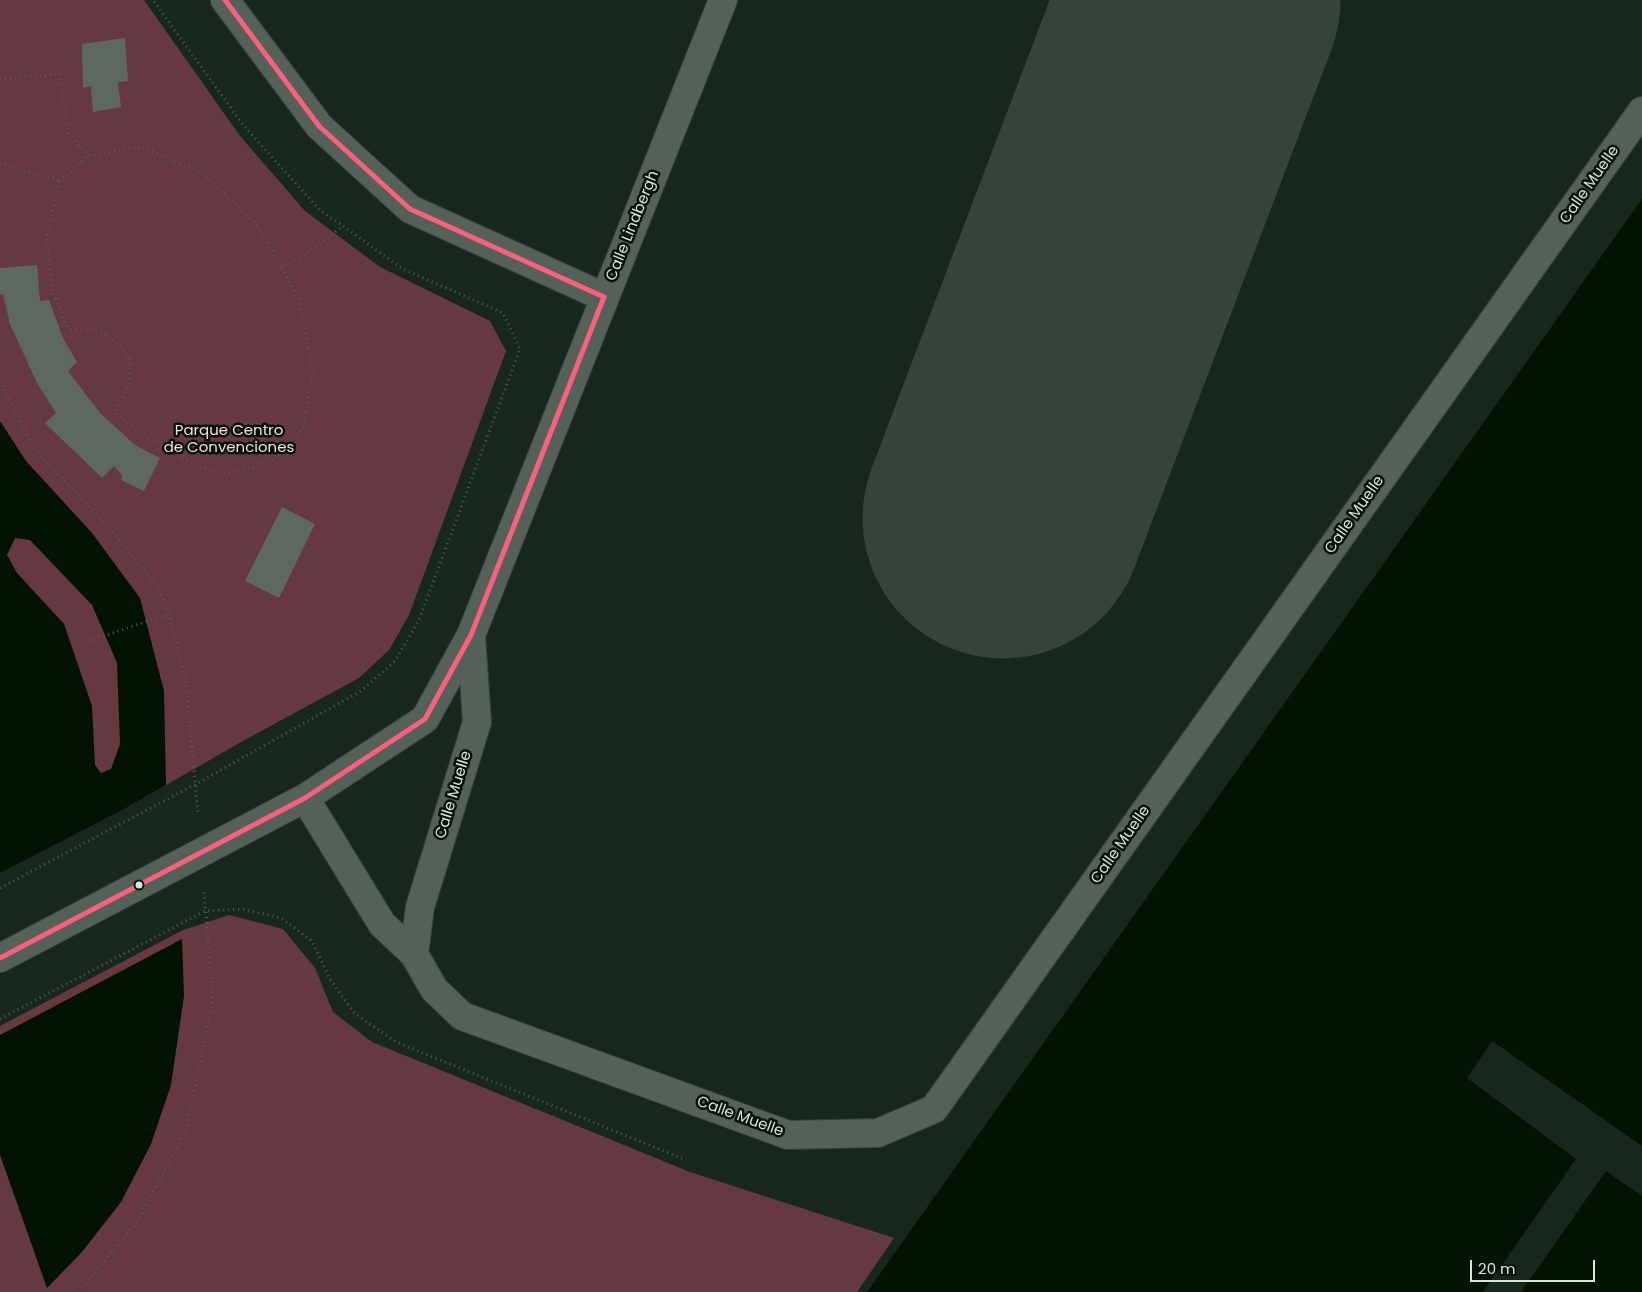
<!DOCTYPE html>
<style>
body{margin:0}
#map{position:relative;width:1642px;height:1292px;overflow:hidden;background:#18271d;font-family:Poppins,sans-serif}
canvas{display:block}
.scale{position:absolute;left:1470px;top:1260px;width:125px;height:22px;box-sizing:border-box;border:2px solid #d6e6da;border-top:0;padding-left:6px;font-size:15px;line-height:18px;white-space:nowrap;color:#d6e6da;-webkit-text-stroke:4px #07120a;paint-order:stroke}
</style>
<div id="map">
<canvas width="1642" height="1292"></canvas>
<div class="scale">20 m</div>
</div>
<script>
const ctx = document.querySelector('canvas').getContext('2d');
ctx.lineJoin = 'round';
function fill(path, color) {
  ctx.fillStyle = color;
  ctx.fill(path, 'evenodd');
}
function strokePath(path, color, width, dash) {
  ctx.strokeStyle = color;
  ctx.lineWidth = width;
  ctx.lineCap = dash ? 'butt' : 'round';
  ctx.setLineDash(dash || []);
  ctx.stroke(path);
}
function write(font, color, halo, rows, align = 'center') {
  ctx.font = font + ' Poppins,sans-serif';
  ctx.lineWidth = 5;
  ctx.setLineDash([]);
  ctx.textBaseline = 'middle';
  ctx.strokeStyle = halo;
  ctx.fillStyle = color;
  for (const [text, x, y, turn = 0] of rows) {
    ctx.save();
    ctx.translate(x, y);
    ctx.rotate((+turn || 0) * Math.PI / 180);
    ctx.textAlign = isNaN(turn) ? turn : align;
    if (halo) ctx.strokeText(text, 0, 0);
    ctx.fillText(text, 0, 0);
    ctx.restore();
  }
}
const green = new Path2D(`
 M 0,0 L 144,0 L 240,136 L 305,211 L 380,267 L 490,321 L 506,351 L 409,615 L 389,650 L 359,678 L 243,741 L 119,812 L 0,873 Z
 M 229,915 L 283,929 L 315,968 L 333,1012 L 372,1042 L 690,1172 L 894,1238 L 857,1292 L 0,1292 L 0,1026 L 183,930 Z`);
const water = new Path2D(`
 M 1642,199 L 1642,1292 L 867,1292 Z
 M 0,421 L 26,461 L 92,533 L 140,598 L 164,691 L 166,785 L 119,812 L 0,873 ZM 15,538 L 30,540 L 92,605 L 117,663 L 120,744 L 111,769 L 101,773 L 95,765 L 92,706 L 64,624 L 17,573 L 7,555 Z
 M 182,939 L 184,996 L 171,1085 L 151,1144 L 121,1202 L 82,1252 L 47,1288 L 0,1155 L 0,1035 Z`);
const pier = new Path2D(`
 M 1492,1041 L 1642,1146 L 1642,1196 L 1606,1171 L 1521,1292 L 1483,1292 L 1576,1159 L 1467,1078 Z`);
const runway = new Path2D(`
 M 1003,518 L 1200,0`);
const building = new Path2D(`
 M 125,38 L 128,81 L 118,82 L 121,107 L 93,112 L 91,86 L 83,88 L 82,44 Z
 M 37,265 L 40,301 L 49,300 L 63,338 L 77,362 L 68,371 L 100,413 L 135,445 L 160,458 L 144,491 L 121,480 L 122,475 L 114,466 L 102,478 L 45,423 L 56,413 L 37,383 L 10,324 L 3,294 L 0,295 L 0,268 Z
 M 282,507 L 315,524 L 279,598 L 245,581 Z`);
const path = new Path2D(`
 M 0,79 L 60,74 L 68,133 L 88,156
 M 143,147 L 205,175 L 258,226 L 299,299 L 313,372 L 303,428 L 272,460 L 233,473 L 207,470 L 178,455 L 135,429 L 114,412 L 130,382 L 130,360 L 113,339 L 97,330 L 69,329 L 52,290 L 47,237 L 60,181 L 88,156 Z
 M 0,163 L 60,181
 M 281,267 L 303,256 L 343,226
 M 0,381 L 36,451 L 104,522 L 159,588 L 169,614 L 186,683 L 198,813
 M 89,641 L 169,614
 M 0,888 L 196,784 L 361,691 L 395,661 L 419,620 L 520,349 L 503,313 L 403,269 L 319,209 L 244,126 L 153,0
 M 0,1019 L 205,911 L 242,909 L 281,918 L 312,941 L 330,979 L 354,1013 L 396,1042 L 686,1160
 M 79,1292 L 138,1220 L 186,1131 L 213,998 L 204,891`);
const minor = new Path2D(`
 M 225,0 L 319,126 L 410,209 L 604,297
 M 305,798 L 382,924 L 414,954 L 434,989 L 462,1016 L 788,1135 L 878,1133 L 934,1109 L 1642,111
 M 414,954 L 420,907 L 477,722 L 471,635
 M 0,958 L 305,798 L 425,719 L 471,635 L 723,0`);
const bus1 = new Path2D(`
 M 225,0 L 319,126 L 410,209 L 604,297
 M 0,958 L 305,798 L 425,719 L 471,635 L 604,297`);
const markers = [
 [139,885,4.5,"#d6e6da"]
];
const streetNames = [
 ["Calle Muelle",1590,185,-55],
 ["Calle Lindbergh",633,226,-68],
 ["Calle Muelle",1355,515,-55],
 ["Calle Muelle",454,795,-73],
 ["Calle Muelle",1121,845,-55],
 ["Calle Muelle",740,1117,20]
];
const parkNames = [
 ["Parque Centro",229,431],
 ["de Convenciones",229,448]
];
fill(green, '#663942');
fill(water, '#021205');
fill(pier, '#18271d');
strokePath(runway, '#36423a', 281);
fill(building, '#5c6860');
strokePath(minor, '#37423a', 30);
strokePath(path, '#525d55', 3, [1, 4]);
strokePath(minor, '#556058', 28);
strokePath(bus1, '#f8607d', 5);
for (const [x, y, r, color] of markers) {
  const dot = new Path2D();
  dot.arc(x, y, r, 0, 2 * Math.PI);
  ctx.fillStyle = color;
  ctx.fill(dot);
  strokePath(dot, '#07120a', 2);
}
write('15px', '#d6e6da', '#07120a', streetNames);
write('15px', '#f5dce0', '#07120a', parkNames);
</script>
